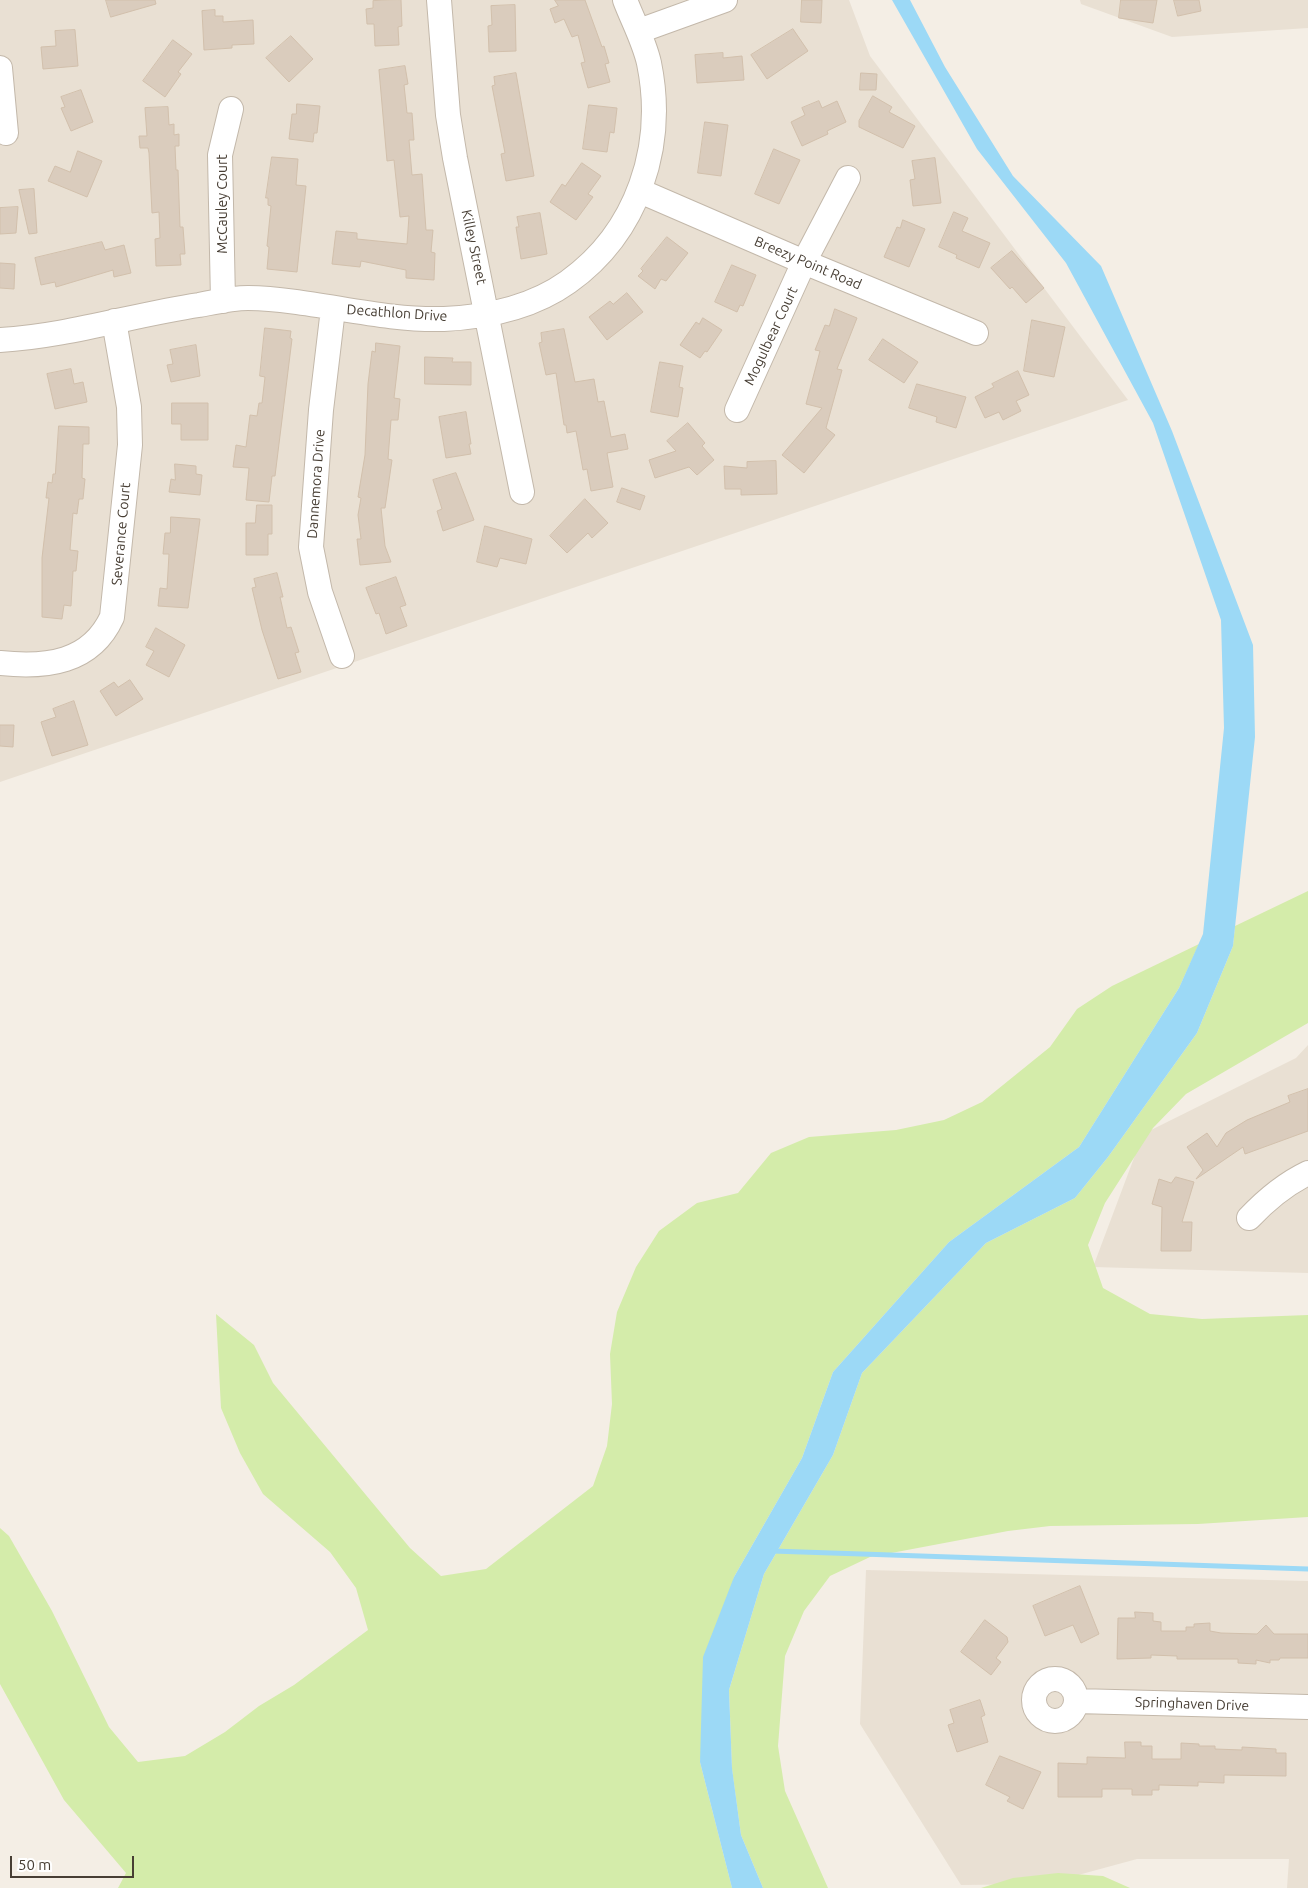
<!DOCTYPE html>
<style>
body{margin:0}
#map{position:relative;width:1308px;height:1888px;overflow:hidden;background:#f4eee5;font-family:Ubuntu,sans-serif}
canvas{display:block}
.scale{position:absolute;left:10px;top:1856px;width:124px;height:22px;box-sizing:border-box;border:2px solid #473e34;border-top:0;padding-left:6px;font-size:15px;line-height:18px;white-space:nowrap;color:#473e34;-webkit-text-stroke:4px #fff;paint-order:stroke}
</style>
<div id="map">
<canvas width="1308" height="1888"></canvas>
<div class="scale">50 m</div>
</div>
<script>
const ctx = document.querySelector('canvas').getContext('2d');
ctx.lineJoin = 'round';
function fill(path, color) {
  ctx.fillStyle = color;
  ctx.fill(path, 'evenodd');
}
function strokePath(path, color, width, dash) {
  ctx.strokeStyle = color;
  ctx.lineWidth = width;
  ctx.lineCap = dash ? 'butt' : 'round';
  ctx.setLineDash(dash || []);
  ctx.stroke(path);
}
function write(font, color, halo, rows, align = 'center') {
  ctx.font = font + ' Ubuntu,sans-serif';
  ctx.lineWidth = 4;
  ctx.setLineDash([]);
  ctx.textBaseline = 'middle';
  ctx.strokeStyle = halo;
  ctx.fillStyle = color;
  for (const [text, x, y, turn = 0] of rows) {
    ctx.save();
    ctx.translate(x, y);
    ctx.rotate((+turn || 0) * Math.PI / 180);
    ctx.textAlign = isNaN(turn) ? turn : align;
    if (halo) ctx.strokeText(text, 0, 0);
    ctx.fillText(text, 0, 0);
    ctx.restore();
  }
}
const residential = new Path2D(`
 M 0,0 L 849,0 L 870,56 L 1128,400 L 0,782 Z
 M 1080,0 L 1308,0 L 1308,28 L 1172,37 L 1081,4 Z
 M 1308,1045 L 1308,1273 L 1093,1267 L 1143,1134 L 1296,1058 Z
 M 866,1570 L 1308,1581 L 1308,1888 L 1287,1888 L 1289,1859 L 1137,1859 L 1045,1884 L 961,1885 L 860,1724 Z`);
const green = new Path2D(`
 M 1308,891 L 1308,1023 L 1186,1094 L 1153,1128 L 1105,1203 L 1088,1245 L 1103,1288 L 1150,1314 L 1202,1319 L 1308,1315 L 1308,1517 L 1198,1524 L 1050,1526 L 1008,1531 L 870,1557 L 830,1576 L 804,1611 L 785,1656 L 778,1746 L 785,1791 L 828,1888 L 763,1888 L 741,1835 L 732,1769 L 729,1690 L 764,1574 L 833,1455 L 862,1373 L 986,1243 L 1075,1198 L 1108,1157 L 1197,1033 L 1233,946 L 1235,926 Z
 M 1199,944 L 1179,988 L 1079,1147 L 949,1242 L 833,1372 L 802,1458 L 734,1577 L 700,1762 L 732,1888 L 118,1888 L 126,1873 L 64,1800 L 0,1684 L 0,1528 L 9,1536 L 52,1611 L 109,1727 L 138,1762 L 185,1756 L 225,1732 L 259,1706 L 294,1685 L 368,1630 L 356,1588 L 330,1552 L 263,1494 L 240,1453 L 221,1408 L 216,1314 L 254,1345 L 273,1383 L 410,1548 L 441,1576 L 486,1569 L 593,1486 L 607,1446 L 612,1404 L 610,1354 L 617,1312 L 636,1267 L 659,1231 L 697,1203 L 738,1193 L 771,1153 L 809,1137 L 896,1130 L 944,1120 L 982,1102 L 1050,1047 L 1077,1009 L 1112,986 Z
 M 1058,1873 L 1103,1876 L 1130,1888 L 981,1888 L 1013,1878 Z`);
const water = new Path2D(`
 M 892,0 L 910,0 L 945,67 L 1013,176 L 1101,266 L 1172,431 L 1253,645 L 1255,737 L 1233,946 L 1197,1033 L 1108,1157 L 1075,1198 L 986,1243 L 862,1373 L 833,1455 L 764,1574 L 729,1690 L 732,1768 L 741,1835 L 763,1888 L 732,1888 L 700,1762 L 703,1657 L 734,1577 L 802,1458 L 833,1372 L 949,1242 L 1079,1147 L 1179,988 L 1203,934 L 1224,728 L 1221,620 L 1153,423 L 1066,263 L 977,149 Z`);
const stream = new Path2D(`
 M 772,1551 L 1308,1569`);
const building = new Path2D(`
 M 106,0 L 155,0 L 156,4 L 111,17 Z
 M 401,0 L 402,26 L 398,27 L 399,45 L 375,46 L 374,24 L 367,24 L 366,9 L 373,8 L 373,1 Z
 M 555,0 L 585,0 L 602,47 L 604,46 L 609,63 L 605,64 L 610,82 L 588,88 L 581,63 L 585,62 L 578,35 L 572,37 L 564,19 L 555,23 L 550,9 L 558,6 Z
 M 802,0 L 822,0 L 821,23 L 801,22 Z
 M 1121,0 L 1157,0 L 1153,23 L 1119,18 Z
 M 1174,0 L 1199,0 L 1201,11 L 1178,16 Z
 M 515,5 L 516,51 L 489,52 L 488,26 L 492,25 L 491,6 Z
 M 215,10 L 215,16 L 223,16 L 223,22 L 253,20 L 254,44 L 232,45 L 232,48 L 204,50 L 202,11 Z
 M 793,29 L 808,51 L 767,79 L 751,55 Z
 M 75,30 L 78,66 L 43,69 L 41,47 L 56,46 L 55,31 Z
 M 291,36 L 313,59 L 289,82 L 266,58 Z
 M 173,40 L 192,54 L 178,72 L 181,74 L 165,97 L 143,81 Z
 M 723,53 L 723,58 L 742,56 L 744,80 L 697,83 L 695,55 Z
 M 405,66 L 408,84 L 404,85 L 407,113 L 412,113 L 414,140 L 409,140 L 412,175 L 422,174 L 426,230 L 433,230 L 431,252 L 435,253 L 434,280 L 406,278 L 406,270 L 361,261 L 360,267 L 332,264 L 336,231 L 357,233 L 357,239 L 407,244 L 409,216 L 400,217 L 394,160 L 387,161 L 379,70 Z
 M 516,73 L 534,176 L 506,181 L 501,154 L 505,153 L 492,86 L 495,85 L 494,77 Z
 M 861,73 L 877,74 L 876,90 L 860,90 Z
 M 81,90 L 93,122 L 71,131 L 61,108 L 65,107 L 61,97 Z
 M 873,96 L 892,107 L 889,112 L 915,126 L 903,148 L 859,127 L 859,121 Z
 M 819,101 L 822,108 L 837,101 L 846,122 L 827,131 L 828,134 L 802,146 L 791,122 L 805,115 L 802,108 Z
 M 297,104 L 320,106 L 317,133 L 314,133 L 313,142 L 289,139 L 292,114 L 296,114 Z
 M 589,105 L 617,108 L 614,133 L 610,132 L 607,152 L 583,149 Z
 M 168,107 L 169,125 L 174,124 L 174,135 L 179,134 L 179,146 L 175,146 L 176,170 L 178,170 L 180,227 L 183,227 L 185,254 L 180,254 L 181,265 L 156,266 L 155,239 L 160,238 L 159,212 L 152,213 L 149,153 L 148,148 L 140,148 L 139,136 L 147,136 L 145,108 Z
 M 705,122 L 728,125 L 721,176 L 698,173 Z
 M 774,149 L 800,160 L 779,204 L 755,194 Z
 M 78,151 L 102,161 L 87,197 L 48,181 L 55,166 L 70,172 Z
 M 272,157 L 298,159 L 296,185 L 306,186 L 297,272 L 267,269 L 269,247 L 267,246 L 271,206 L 268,205 L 268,198 L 266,198 Z
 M 935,158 L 941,203 L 913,206 L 910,180 L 915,179 L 912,161 Z
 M 582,163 L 601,176 L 588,194 L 593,197 L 576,220 L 550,202 L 562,184 L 565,186 Z
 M 34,189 L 37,233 L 29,234 L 19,190 Z
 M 18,207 L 16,233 L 0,234 L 0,208 Z
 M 954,212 L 968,218 L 962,231 L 990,243 L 979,268 L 956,258 L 957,255 L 939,247 Z
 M 540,213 L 547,254 L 521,259 L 516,227 L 519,227 L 517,217 Z
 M 903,220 L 925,229 L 909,267 L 884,257 L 897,227 L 900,228 Z
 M 667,237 L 688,253 L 666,281 L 661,279 L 655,289 L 638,276 L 643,271 L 641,269 Z
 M 102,242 L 105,250 L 124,245 L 131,273 L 114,277 L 113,270 L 56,287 L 55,282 L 41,285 L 35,258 Z
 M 1012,251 L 1044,288 L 1026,303 L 1012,287 L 1010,289 L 991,268 Z
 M 0,263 L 15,264 L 14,289 L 0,288 Z
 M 732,265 L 756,275 L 743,306 L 740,305 L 737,312 L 715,302 Z
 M 627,293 L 643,312 L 607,340 L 589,317 L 610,301 L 613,304 Z
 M 835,309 L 857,318 L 837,369 L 842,370 L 826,428 L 835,435 L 804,473 L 782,455 L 822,408 L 806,404 L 820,351 L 815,350 L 825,325 L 829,326 Z
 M 703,318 L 722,330 L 707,352 L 705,351 L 700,358 L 680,345 L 696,322 L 699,324 Z
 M 1032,320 L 1065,327 L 1054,377 L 1024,371 Z
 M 265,328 L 291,331 L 290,338 L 292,339 L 275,476 L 272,476 L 269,502 L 246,500 L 249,468 L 233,467 L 236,445 L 246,447 L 250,415 L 257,416 L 259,403 L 262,403 L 265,377 L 260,376 Z
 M 564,329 L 575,382 L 594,379 L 598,402 L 604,401 L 611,437 L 625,434 L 628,449 L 607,453 L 613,487 L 591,491 L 587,469 L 583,470 L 576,431 L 567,433 L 566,425 L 564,425 L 556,373 L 546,375 L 539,343 L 542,342 L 541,333 Z
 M 883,339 L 918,362 L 904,383 L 869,360 Z
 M 376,343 L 400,346 L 394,398 L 400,399 L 398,420 L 391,420 L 388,459 L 392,460 L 385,508 L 381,508 L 385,546 L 391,562 L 360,565 L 357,539 L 361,539 L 358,515 L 361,498 L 358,497 L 365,455 L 368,384 L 372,351 L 375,352 Z
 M 196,345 L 200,376 L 171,382 L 167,365 L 173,364 L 170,350 Z
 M 425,357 L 453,358 L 452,362 L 471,362 L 471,385 L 425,384 Z
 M 660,362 L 683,366 L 679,387 L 683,388 L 678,417 L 651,412 Z
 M 71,369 L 74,384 L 83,382 L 87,402 L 55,409 L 47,374 Z
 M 1018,371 L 1029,395 L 1016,401 L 1021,411 L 1003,420 L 999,412 L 985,418 L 975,397 L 994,387 L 992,384 Z
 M 917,384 L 966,397 L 956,428 L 936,422 L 937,417 L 909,408 Z
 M 172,403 L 208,403 L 208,440 L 181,440 L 181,424 L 172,424 Z
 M 466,412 L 471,444 L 469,444 L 471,454 L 446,458 L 439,417 Z
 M 688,423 L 705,443 L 702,446 L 714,460 L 697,475 L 689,467 L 655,478 L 649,460 L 676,451 L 667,441 Z
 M 59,426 L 89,427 L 89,444 L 83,444 L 82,478 L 85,479 L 83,499 L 79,499 L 77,514 L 73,513 L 70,550 L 78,551 L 76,571 L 73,571 L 71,606 L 64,605 L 62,619 L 42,617 L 42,558 L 49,498 L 46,498 L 48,482 L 52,483 L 53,474 L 55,474 Z
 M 776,461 L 777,494 L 741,495 L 741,489 L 725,489 L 724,466 L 747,468 L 747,462 Z
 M 175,464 L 196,466 L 196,474 L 202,475 L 200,495 L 169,492 L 171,479 L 175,480 Z
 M 456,473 L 474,520 L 443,531 L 437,511 L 442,509 L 433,480 Z
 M 622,488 L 645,496 L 640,510 L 617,502 Z
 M 585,499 L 608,523 L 592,538 L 588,533 L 567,553 L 550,536 Z
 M 257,505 L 272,505 L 272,534 L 268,534 L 268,555 L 246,555 L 246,523 L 255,523 Z
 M 171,517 L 200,519 L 188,608 L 158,606 L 160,588 L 167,589 L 169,554 L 163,554 L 165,533 L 170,533 Z
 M 485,526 L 532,539 L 526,564 L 500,558 L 497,567 L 477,562 Z
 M 277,573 L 283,597 L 280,597 L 287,628 L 291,627 L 299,652 L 295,653 L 301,672 L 278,679 L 262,630 L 252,588 L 256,587 L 254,579 Z
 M 396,577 L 406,605 L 400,607 L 407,626 L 386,634 L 379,613 L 376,614 L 366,588 Z
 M 156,628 L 185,645 L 169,677 L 146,665 L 154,651 L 146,647 Z
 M 130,680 L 143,699 L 116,716 L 100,691 L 114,682 L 118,687 Z
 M 74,701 L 88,745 L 52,756 L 41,722 L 56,717 L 53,709 Z
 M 0,725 L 14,725 L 13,747 L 0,746 Z
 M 1308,1089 L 1308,1131 L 1245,1154 L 1243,1147 L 1196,1179 L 1203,1170 L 1187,1147 L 1207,1133 L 1217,1147 L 1226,1133 L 1247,1120 L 1290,1102 L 1288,1096 Z
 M 1176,1177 L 1194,1182 L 1182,1222 L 1192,1222 L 1191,1251 L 1161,1251 L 1162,1207 L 1152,1204 L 1159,1179 L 1171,1183 Z
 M 1080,1586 L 1099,1634 L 1081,1643 L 1073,1625 L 1045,1636 L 1033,1606 Z
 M 1135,1612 L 1153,1613 L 1153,1621 L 1161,1622 L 1161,1631 L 1186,1631 L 1186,1627 L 1194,1627 L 1194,1624 L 1210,1623 L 1210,1631 L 1221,1633 L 1257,1634 L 1266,1625 L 1274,1634 L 1308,1634 L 1308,1658 L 1280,1658 L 1279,1660 L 1270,1660 L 1270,1663 L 1256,1660 L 1256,1664 L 1238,1663 L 1238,1659 L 1177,1659 L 1177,1656 L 1151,1655 L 1151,1658 L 1117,1659 L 1118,1618 L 1135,1618 Z
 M 985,1620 L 1007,1637 L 1008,1642 L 996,1658 L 1001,1662 L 991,1675 L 961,1652 Z
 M 980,1700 L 985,1715 L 981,1717 L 988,1742 L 957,1752 L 948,1725 L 954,1723 L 950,1710 Z
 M 1125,1742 L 1141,1742 L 1141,1746 L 1152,1746 L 1152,1759 L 1181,1759 L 1181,1743 L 1199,1744 L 1199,1746 L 1215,1746 L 1215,1749 L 1242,1750 L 1242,1747 L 1276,1749 L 1276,1753 L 1286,1753 L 1286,1776 L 1224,1775 L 1224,1783 L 1198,1782 L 1198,1786 L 1159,1785 L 1159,1790 L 1152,1790 L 1152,1795 L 1132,1795 L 1132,1789 L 1102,1789 L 1102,1797 L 1058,1797 L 1058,1763 L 1087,1764 L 1087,1757 L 1125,1758 Z
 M 1000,1756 L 1041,1772 L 1023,1809 L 1007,1801 L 1010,1797 L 986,1785 Z`);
const minor = new Path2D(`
 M 439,0 L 448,115 L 455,158 L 522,492
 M 639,31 L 725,0
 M 0,68 L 6,133
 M 640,191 L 804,262 L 976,333
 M 223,301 L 220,155 L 231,109
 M 333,309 L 321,410 L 311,547 L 320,592 L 342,656
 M 0,340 C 68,336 132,315 199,305 C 215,302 232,298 248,298 C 313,299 378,321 444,319 C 486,317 533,307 568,282 C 638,232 666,146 649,63 C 644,41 633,21 625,0
 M 737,410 L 804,262 L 848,178
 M 0,663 C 46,668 91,663 112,617 L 130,445 L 129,407 L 114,321
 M 1249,1218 C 1267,1199 1285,1184 1308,1173
 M1034 1700a21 21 0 1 1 42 0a21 21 0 1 1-42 0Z
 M 1076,1701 L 1308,1707`);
const streetNames = [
 ["McCauley Court",222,204,-90],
 ["Killey Street",474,247,78],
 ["Breezy Point Road",808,263,23],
 ["Decathlon Drive",397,313,4],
 ["Mogulbear Court",771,336,-65],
 ["Dannemora Drive",316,484,-86],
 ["Severance Court",121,534,-85],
 ["Springhaven Drive",1192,1704,2]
];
fill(residential, '#e9e0d3');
fill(green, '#d4ecaa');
fill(water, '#9cd9f6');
strokePath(stream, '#9cd9f6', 5);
fill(building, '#daccbd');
strokePath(building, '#d2c0ac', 1);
strokePath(minor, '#c3b8aa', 26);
strokePath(minor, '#fff', 24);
write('14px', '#473e34', '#fff', streetNames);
</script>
